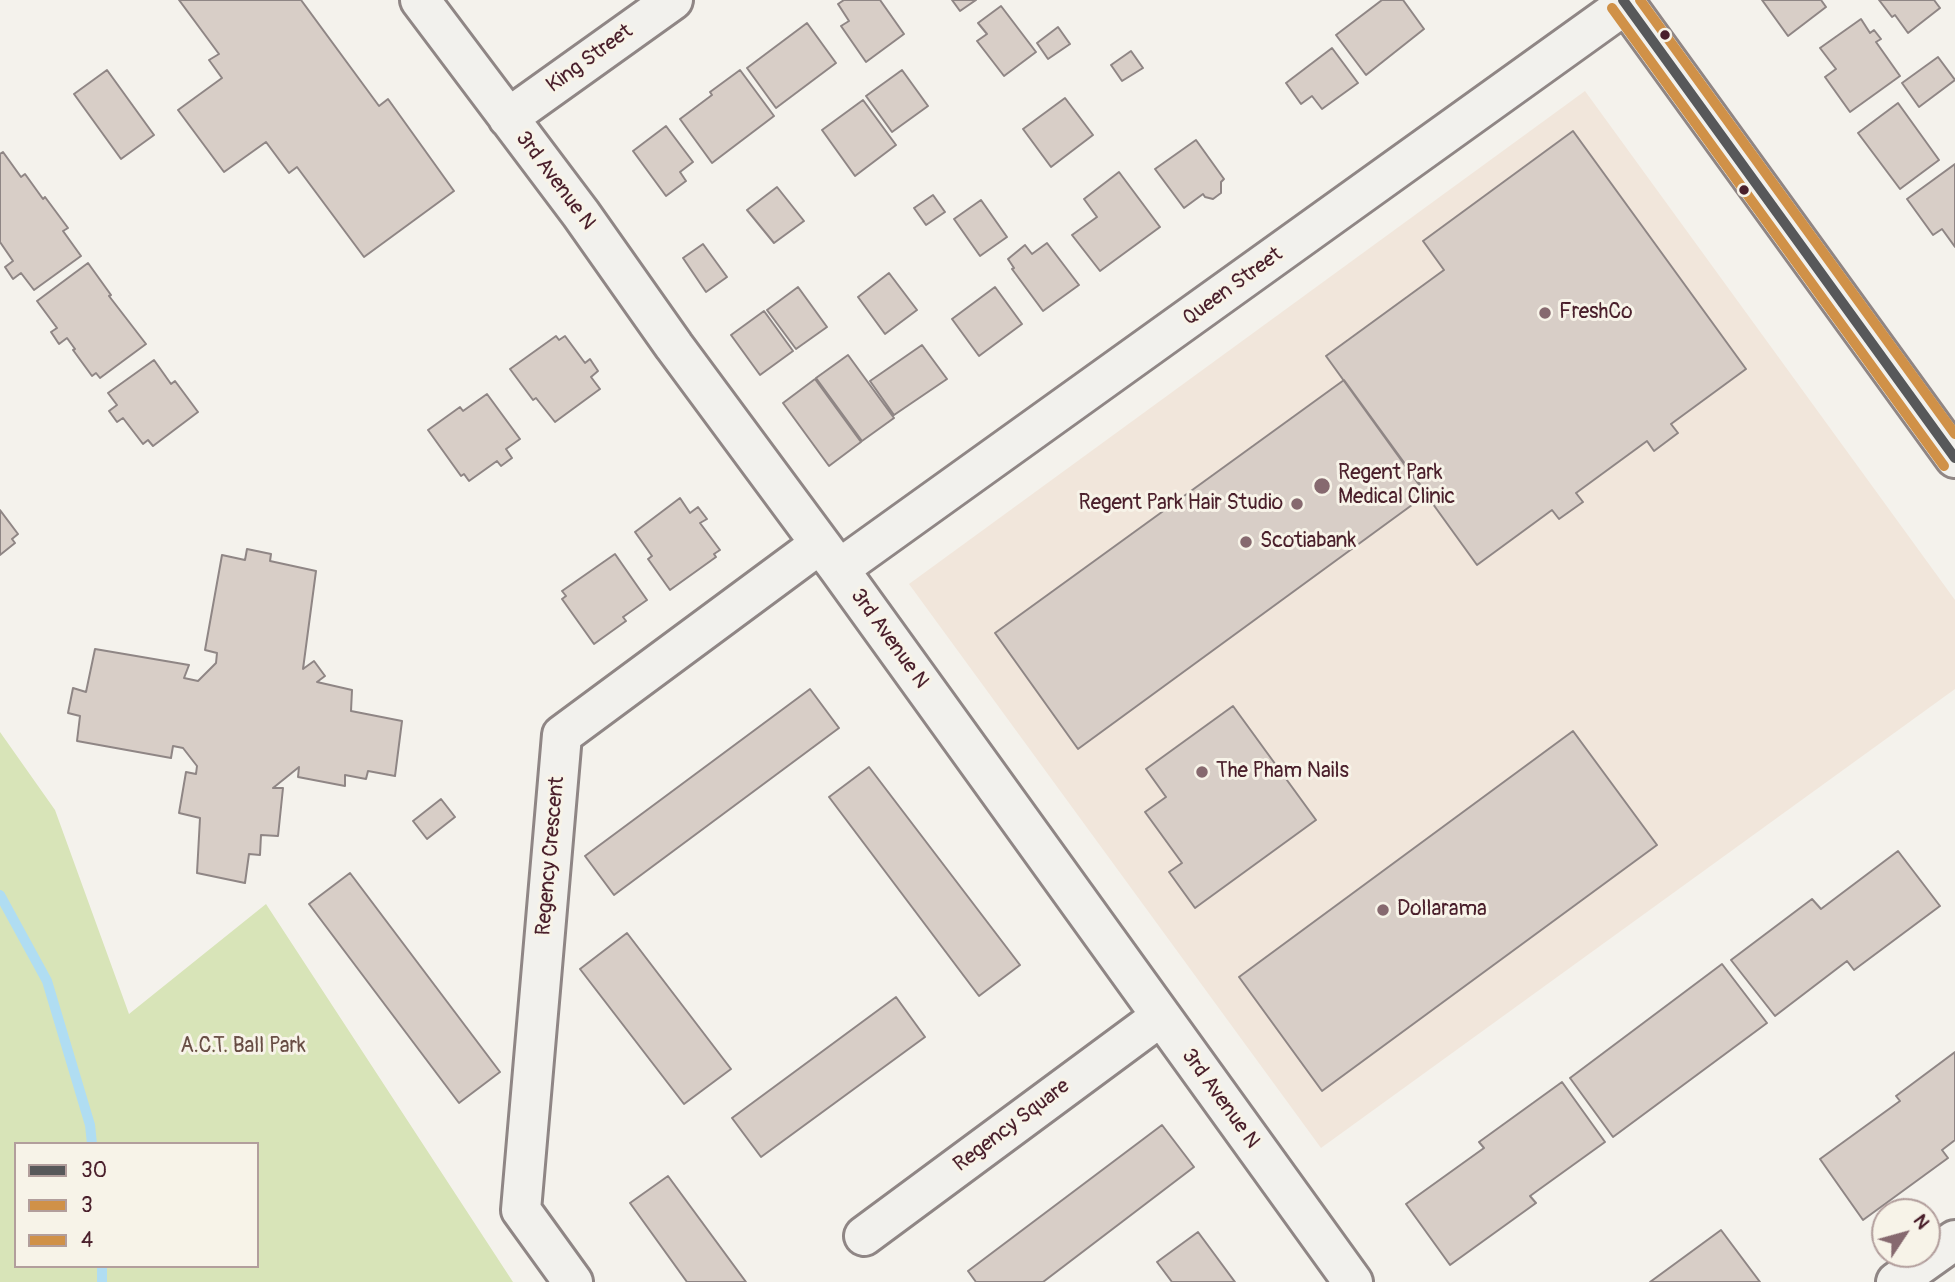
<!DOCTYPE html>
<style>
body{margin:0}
#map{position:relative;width:1955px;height:1282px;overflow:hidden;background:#f4f2ec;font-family:Pangolin,sans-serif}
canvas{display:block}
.legend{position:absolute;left:14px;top:1142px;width:245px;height:126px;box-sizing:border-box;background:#f7f3e8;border:2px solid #b29e9c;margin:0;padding:9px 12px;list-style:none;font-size:21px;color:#4a1f2b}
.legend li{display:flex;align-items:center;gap:14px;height:35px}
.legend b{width:35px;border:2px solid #b29e9c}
.north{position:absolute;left:1871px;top:1198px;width:70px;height:70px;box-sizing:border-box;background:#f7f3e8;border:2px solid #b29e9c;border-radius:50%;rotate:54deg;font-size:19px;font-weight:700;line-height:28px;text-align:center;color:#4a1f2b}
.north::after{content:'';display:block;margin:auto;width:24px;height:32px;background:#86696f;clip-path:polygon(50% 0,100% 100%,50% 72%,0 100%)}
</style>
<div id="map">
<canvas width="1955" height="1282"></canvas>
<ul class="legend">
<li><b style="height:9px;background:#57585a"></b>30</li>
<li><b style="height:9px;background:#d09148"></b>3</li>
<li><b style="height:9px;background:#d09148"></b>4</li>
</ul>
<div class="north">N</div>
</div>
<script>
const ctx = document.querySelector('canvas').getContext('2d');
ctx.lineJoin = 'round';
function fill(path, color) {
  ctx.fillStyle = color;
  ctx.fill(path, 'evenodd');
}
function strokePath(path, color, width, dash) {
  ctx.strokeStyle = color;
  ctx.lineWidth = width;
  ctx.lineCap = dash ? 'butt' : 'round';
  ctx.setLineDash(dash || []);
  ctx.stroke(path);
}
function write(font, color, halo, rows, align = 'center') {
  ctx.font = font + ' Pangolin,sans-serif';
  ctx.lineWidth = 6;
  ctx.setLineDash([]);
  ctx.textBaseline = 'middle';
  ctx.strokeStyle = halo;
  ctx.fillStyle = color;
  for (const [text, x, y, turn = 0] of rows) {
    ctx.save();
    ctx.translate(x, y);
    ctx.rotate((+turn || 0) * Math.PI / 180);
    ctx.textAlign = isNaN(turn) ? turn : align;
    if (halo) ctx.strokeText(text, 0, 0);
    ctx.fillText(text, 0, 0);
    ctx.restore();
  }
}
const built = new Path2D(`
 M 1585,91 L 1955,600 L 1955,689 L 1321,1148 L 909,584 Z`);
const green = new Path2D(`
 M 0,732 L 55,810 L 129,1014 L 266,904 L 513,1282 L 0,1282 ZM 16,1144 L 257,1144 L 257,1266 L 16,1266 Z`);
const stream = new Path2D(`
 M 0,895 L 47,981 L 90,1125 L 92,1144
 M 102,1266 L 102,1282`);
const building = new Path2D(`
 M 179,0 L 301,0 L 379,106 L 388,99 L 454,191 L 364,257 L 297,167 L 289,173 L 266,142 L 224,172 L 178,110 L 222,78 L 209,60 L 219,54 Z
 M 844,0 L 880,0 L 904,34 L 866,62 L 841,26 L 849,21 L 838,4 Z
 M 952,0 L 976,0 L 960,11 Z
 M 1382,0 L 1403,0 L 1424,29 L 1366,75 L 1336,35 Z
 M 1762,0 L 1821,0 L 1826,7 L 1788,36 Z
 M 1879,0 L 1934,0 L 1940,8 L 1908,33 L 1895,15 L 1892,17 Z
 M 1001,6 L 1036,52 L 1004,76 L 977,41 L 987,34 L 978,23 Z
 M 1861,19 L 1870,33 L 1874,30 L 1881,39 L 1876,42 L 1900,76 L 1850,112 L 1825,77 L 1836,69 L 1820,48 Z
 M 807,23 L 836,63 L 776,108 L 747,68 Z
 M 1058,27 L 1070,44 L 1048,59 L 1037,43 Z
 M 1332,48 L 1358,83 L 1322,109 L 1312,96 L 1301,104 L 1286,83 Z
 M 1131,51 L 1143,68 L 1122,81 L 1111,65 Z
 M 1938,57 L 1955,80 L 1919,107 L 1902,83 Z
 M 107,70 L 154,135 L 121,159 L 74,94 Z
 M 740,70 L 774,116 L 712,163 L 680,119 L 712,95 L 710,92 Z
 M 902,70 L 928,106 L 892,132 L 866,96 Z
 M 1065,98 L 1093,135 L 1051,167 L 1023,129 Z
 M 863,100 L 896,145 L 855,176 L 822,130 Z
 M 1898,103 L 1939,160 L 1900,189 L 1858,133 Z
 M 666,126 L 693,162 L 680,172 L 686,181 L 666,196 L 633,151 Z
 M 1573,131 L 1746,369 L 1671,424 L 1678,433 L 1654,451 L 1647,441 L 1576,493 L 1583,502 L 1559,519 L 1552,510 L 1477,565 L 1326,356 L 1444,270 L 1423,241 Z
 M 1196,140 L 1224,179 L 1221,182 L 1221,193 L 1213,199 L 1205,197 L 1203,194 L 1184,208 L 1155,169 Z
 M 3,152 L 21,177 L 25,174 L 43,199 L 45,197 L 68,228 L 63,231 L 81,256 L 34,290 L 21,273 L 13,279 L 5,267 L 13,261 L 0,242 L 0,154 Z
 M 1955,164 L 1955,247 L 1942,229 L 1933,235 L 1907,199 Z
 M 1119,172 L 1160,227 L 1100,271 L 1072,235 L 1097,217 L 1084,199 Z
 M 777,187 L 804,221 L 774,243 L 747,210 Z
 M 933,195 L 945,212 L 926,225 L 914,208 Z
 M 981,200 L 1007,237 L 980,256 L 954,219 Z
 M 1047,243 L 1079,285 L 1043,311 L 1012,269 L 1014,268 L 1008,259 L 1025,245 L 1032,254 Z
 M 703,244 L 727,277 L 706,292 L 683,258 Z
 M 88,263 L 111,295 L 109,296 L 146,344 L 100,378 L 96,373 L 92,376 L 73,350 L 75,349 L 67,338 L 59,344 L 51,332 L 57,328 L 37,301 Z
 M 889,273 L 917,310 L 885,334 L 858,297 Z
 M 798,287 L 827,327 L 796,349 L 767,310 Z
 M 995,287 L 1022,324 L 979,356 L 952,319 Z
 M 764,311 L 793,351 L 760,375 L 731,335 Z
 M 556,336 L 559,340 L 565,336 L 585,363 L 590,359 L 598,371 L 591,377 L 600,389 L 555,422 L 536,398 L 533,400 L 510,369 Z
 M 922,345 L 947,379 L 894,415 L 870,381 Z
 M 848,355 L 894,418 L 862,441 L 816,378 Z
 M 154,360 L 171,384 L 175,381 L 198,412 L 153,446 L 148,440 L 143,444 L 123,418 L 117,422 L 109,411 L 117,405 L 108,393 Z
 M 815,379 L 861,442 L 829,466 L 783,403 Z
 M 1344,380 L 1427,494 L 1078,749 L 995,633 Z
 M 487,394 L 520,439 L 506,449 L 512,458 L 501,466 L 497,461 L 469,481 L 464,474 L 461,476 L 428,430 L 460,407 L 463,411 Z
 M 680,498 L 690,513 L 698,507 L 707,519 L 700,523 L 720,550 L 714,554 L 716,557 L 670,590 L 648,559 L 652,556 L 635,532 Z
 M 0,510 L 18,534 L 12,539 L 15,543 L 0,555 Z
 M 247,549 L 271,554 L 270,561 L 316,571 L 303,669 L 314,661 L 325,676 L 317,682 L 352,690 L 351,711 L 402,721 L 395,776 L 368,771 L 366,779 L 345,775 L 345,786 L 298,777 L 299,767 L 273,788 L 283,788 L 278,836 L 261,835 L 260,855 L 249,854 L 245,883 L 197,873 L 200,818 L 179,813 L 186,772 L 196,774 L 197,766 L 183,748 L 173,746 L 171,758 L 77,741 L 80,716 L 68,713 L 73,688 L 86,692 L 95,649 L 189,665 L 184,678 L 198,681 L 216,663 L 217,653 L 205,650 L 222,555 L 245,560 Z
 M 615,554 L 647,600 L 623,617 L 626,621 L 594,644 L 562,599 L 566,596 L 562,591 Z
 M 810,689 L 839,728 L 614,895 L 585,856 Z
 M 1233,706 L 1316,820 L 1195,908 L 1169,872 L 1182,863 L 1145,812 L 1166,797 L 1146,769 Z
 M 1573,731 L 1657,845 L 1322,1091 L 1239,977 Z
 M 869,767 L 1020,965 L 979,996 L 829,797 Z
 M 441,799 L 455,817 L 427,839 L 413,821 Z
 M 1898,851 L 1940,906 L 1854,970 L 1847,961 L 1775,1016 L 1731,960 L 1812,899 L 1821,909 Z
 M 350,873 L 500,1072 L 459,1103 L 309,904 Z
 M 627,933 L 731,1069 L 684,1104 L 580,969 Z
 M 1722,964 L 1767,1023 L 1613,1137 L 1570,1078 Z
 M 896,997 L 925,1037 L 761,1157 L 732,1118 Z
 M 1955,1052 L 1955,1140 L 1942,1150 L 1948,1158 L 1863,1220 L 1820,1159 L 1900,1101 L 1896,1096 Z
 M 1562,1082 L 1605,1142 L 1530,1196 L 1536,1203 L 1450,1265 L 1406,1204 L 1484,1148 L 1479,1142 Z
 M 1162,1125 L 1194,1167 L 1043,1282 L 976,1282 L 968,1271 Z
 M 668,1176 L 746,1282 L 687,1282 L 630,1203 Z
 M 1721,1230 L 1760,1282 L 1650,1282 Z
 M 1198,1232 L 1235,1282 L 1172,1282 L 1157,1262 Z`);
const minor = new Path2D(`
 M 420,0 L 581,214 L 674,346 L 839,569 L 1353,1282
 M 1623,0 L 1955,458
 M 508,118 L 673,0
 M 839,569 L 1626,4
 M 864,1236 L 1160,1017
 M 573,1282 L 521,1210 L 562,735 L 820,544
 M 1896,1282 L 1955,1240`);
const bus1 = new Path2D(`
 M 1623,0 L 1955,458`);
const bus2 = new Path2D(`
 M 1612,8 L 1944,466`);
const bus3 = new Path2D(`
 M 1640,0 L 1955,434`);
const markers = [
 [1665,35,6,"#4a1f2b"],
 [1744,190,6,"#4a1f2b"],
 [1545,313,7,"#86696f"],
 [1322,486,9,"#86696f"],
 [1297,504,7,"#86696f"],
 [1246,542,7,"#86696f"],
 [1202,772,7,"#86696f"],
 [1383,910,7,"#86696f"]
];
const streetNames = [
 ["King Street",590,59,-36],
 ["3rd Avenue N",555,181,53],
 ["Queen Street",1233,287,-36],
 ["3rd Avenue N",889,639,54],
 ["Regency Crescent",551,856,-85],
 ["3rd Avenue N",1220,1099,54],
 ["Regency Square",1012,1126,-37]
];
const poiNames = [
 ["FreshCo",1559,313],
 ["Regent Park",1338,474],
 ["Medical Clinic",1338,498],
 ["Regent Park Hair Studio",1283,504,"right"],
 ["Scotiabank",1260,542],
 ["The Pham Nails",1216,772],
 ["Dollarama",1397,910]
];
const parkNames = [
 ["A.C.T. Ball Park",243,1047]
];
fill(built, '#f1e6db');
fill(green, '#d8e4b8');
strokePath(stream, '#b0ddf2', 10);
fill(building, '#d8cec7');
strokePath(building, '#8f8685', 2);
strokePath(minor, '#8f8685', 44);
strokePath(minor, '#f2f1ed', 38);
strokePath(bus1, '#57585a', 10);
strokePath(bus2, '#d09148', 10);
strokePath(bus3, '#d09148', 10);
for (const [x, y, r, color] of markers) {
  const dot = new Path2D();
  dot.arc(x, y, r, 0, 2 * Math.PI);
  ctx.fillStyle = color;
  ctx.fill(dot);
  strokePath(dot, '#f7f3e8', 2.5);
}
write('21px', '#4a1f2b', '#f7f3e8', streetNames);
write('21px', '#4a1f2b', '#f7f3e8', poiNames, 'left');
write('21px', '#684d44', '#f7f3e8', parkNames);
</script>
